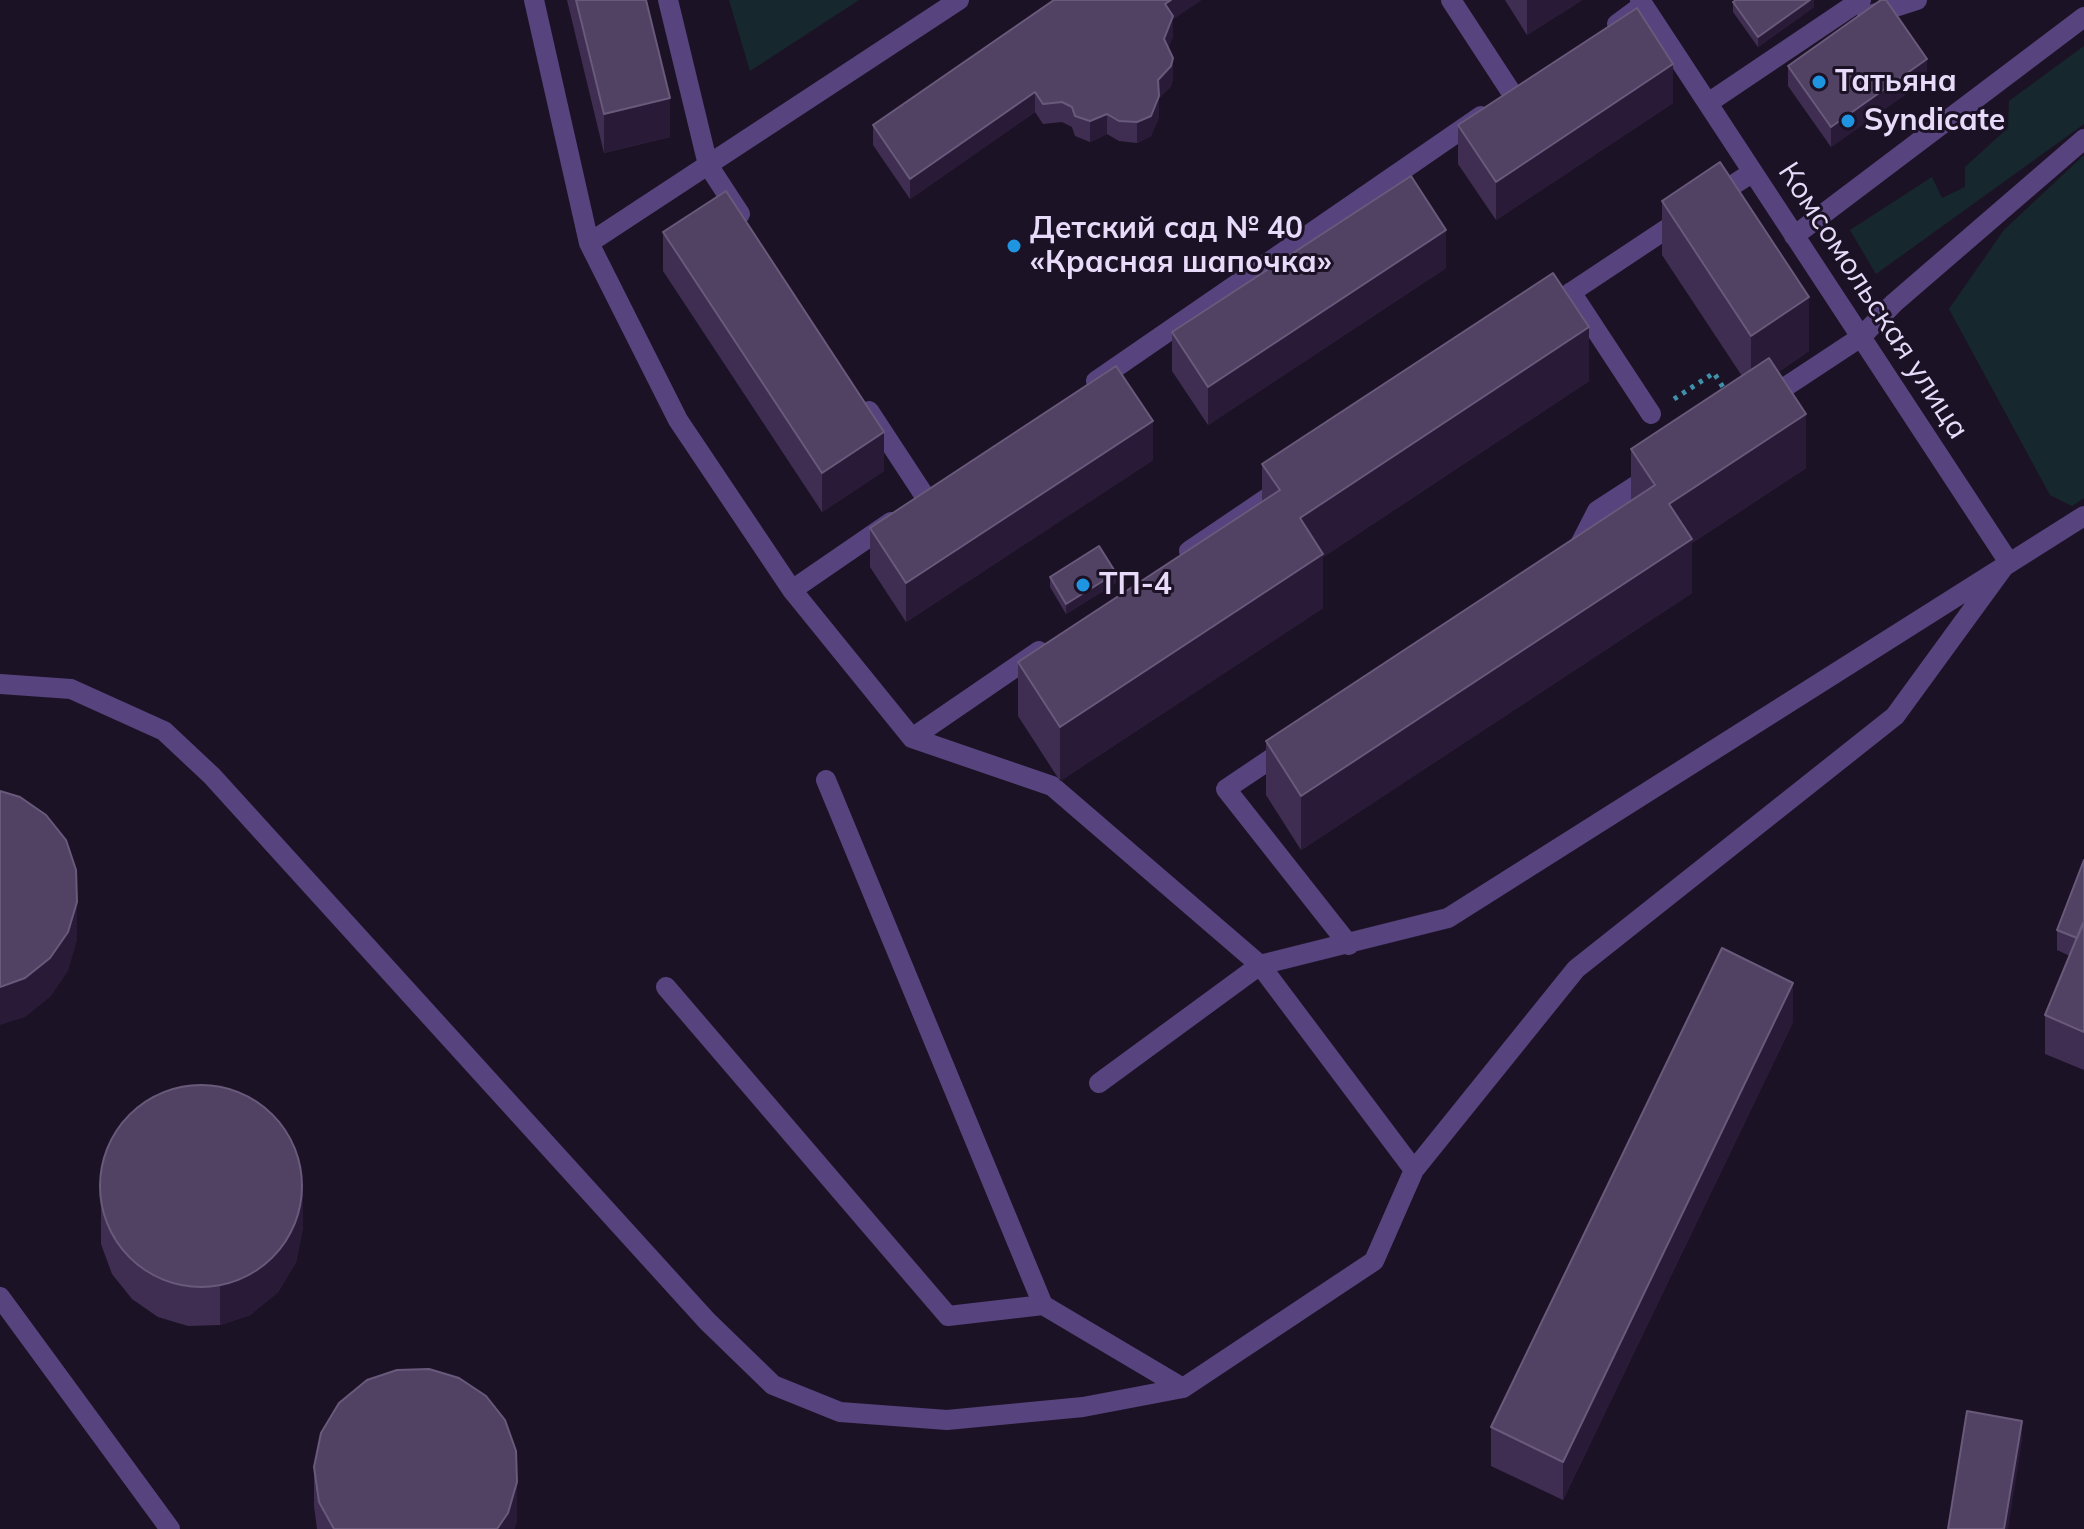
<!DOCTYPE html>
<meta charset="utf-8">
<style>
body{margin:0}
canvas{display:block;background:#1b1225}
</style>
<canvas width="2084" height="1529"></canvas>
<script>
const ctx = document.querySelector('canvas').getContext('2d');
ctx.lineJoin = 'round';
function fill(path, color) {
  ctx.fillStyle = color;
  ctx.fill(path, 'evenodd');
}
function strokePath(path, color, width, dash) {
  ctx.strokeStyle = color;
  ctx.lineWidth = width;
  ctx.lineCap = dash ? 'butt' : 'round';
  ctx.setLineDash(dash || []);
  ctx.stroke(path);
}
function write(font, color, halo, rows, align = 'center') {
  ctx.font = font + ' Mulish,sans-serif';
  ctx.lineWidth = 6;
  ctx.setLineDash([]);
  ctx.textBaseline = 'middle';
  ctx.strokeStyle = halo;
  ctx.fillStyle = color;
  for (const [text, x, y, turn = 0] of rows) {
    ctx.save();
    ctx.translate(x, y);
    ctx.rotate((+turn || 0) * Math.PI / 180);
    ctx.textAlign = isNaN(turn) ? turn : align;
    if (halo) ctx.strokeText(text, 0, 0);
    ctx.fillText(text, 0, 0);
    ctx.restore();
  }
}
const green = new Path2D(`
 M 729,0 L 859,0 L 750,71 Z
 M 2084,46 L 2084,124 L 1876,274 L 1850,230 L 1932,177 L 1942,198 L 1965,187 L 1965,167 L 2008,128 L 2009,101 Z
 M 2084,155 L 2084,498 L 2072,506 L 2050,495 L 1949,309 L 2004,230 Z`);
const path = new Path2D(`
 M 1674,399 L 1714,373 L 1726,392`);
const minor = new Path2D(`
 M 534,0 L 589,243 L 678,420 L 792,590 L 912,738 L 1039,651
 M 668,0 L 708,165 L 740,214
 M 1451,0 L 1513,95
 M 1640,0 L 2008,561
 M 1867,16 L 1917,0
 M 1617,24 L 1643,5
 M 1708,103 L 1861,0
 M 1713,198 L 1753,172
 M 1794,236 L 2084,17
 M 589,243 L 959,0
 M 1571,292 L 1651,414
 M 1546,309 L 1683,218
 M 1096,381 L 1481,116
 M 1767,399 L 1861,337 L 1894,303 L 2084,139
 M 869,411 L 926,498
 M 1189,551 L 1285,486
 M 1575,554 L 1597,511 L 1654,474
 M 792,590 L 891,522
 M 0,684 L 71,689 L 164,731 L 212,776 L 707,1321 L 773,1385 L 840,1412 L 947,1420 L 1083,1407 L 1183,1388 L 1374,1261 L 1414,1170 L 1576,969 L 1895,716 L 2008,561
 M 912,738 L 1052,786 L 1260,965 L 1448,918 L 2084,516
 M 1287,748 L 1226,789 L 1349,945
 M 826,780 L 1043,1305
 M 666,987 L 948,1316 L 1043,1305 L 1183,1388
 M 1099,1083 L 1260,965 L 1414,1170
 M 0,1297 L 170,1529`);
const wall = new Path2D(`
 M 567,0 L 646,0 L 670,137 L 604,153 Z
 M 1054,0 L 1201,0 L 1173,19 L 1173,36 L 1168,48 L 1173,78 L 1171,86 L 1159,98 L 1159,117 L 1151,136 L 1137,143 L 1119,141 L 1107,134 L 1090,142 L 1075,136 L 1072,127 L 1062,122 L 1043,124 L 1035,112 L 910,199 L 873,145 L 873,125 Z
 M 1505,0 L 1582,0 L 1527,35 Z
 M 1814,0 L 1814,7 L 1758,47 L 1733,12 L 1733,2 Z
 M 1788,66 L 1927,79 L 1831,147 L 1788,86 Z
 M 1673,103 L 1496,220 L 1458,164 L 1458,125 Z
 M 1662,201 L 1809,351 L 1778,372 L 1806,468 L 1692,543 L 1692,593 L 1301,850 L 1266,795 L 1266,741 L 1631,501 L 1631,449 L 1742,376 L 1662,255 Z
 M 663,232 L 884,471 L 822,512 L 663,271 Z
 M 1446,268 L 1208,425 L 1172,371 L 1172,332 Z
 M 1589,381 L 1323,557 L 1323,608 L 1060,781 L 1018,716 L 1018,662 L 1262,502 L 1262,464 Z
 M 1153,460 L 906,622 L 870,567 L 870,528 Z
 M 1050,577 L 1116,583 L 1066,614 L 1050,587 Z
 M 2084,860 L 2084,1070 L 2045,1054 L 2045,1015 L 2070,956 L 2057,950 L 2057,930 Z
 M 1793,1022 L 1563,1500 L 1491,1466 L 1491,1427 Z
 M 101,1174 L 303,1227 L 296,1262 L 278,1292 L 250,1315 L 220,1325 L 188,1326 L 158,1317 L 132,1299 L 112,1274 L 101,1244 Z
 M 314,1467 L 517,1521 L 514,1529 L 317,1529 L 314,1506 Z`);
const shadedWall = new Path2D(`
 M 1171,0 L 1201,0 L 1173,19 L 1173,36 L 1164,59 L 1165,4 Z
 M 1527,0 L 1582,0 L 1527,35 Z
 M 1810,0 L 1814,0 L 1814,7 L 1758,47 L 1758,37 Z
 M 1173,58 L 1173,78 L 1171,86 L 1159,98 L 1159,117 L 1151,136 L 1137,143 L 1137,122 L 1158,80 Z
 M 1927,59 L 1927,79 L 1831,147 L 1831,127 Z
 M 1673,64 L 1673,103 L 1496,220 L 1496,182 Z
 M 1035,92 L 1035,112 L 910,199 L 910,179 Z
 M 670,98 L 670,137 L 604,153 L 604,114 Z
 M 1107,114 L 1107,134 L 1090,142 L 1090,121 Z
 M 1446,230 L 1446,268 L 1208,425 L 1208,387 Z
 M 1809,297 L 1809,351 L 1751,390 L 1751,336 Z
 M 1589,327 L 1589,381 L 1323,557 L 1323,608 L 1060,781 L 1060,727 L 1300,518 Z
 M 1806,414 L 1806,468 L 1692,543 L 1692,593 L 1301,850 L 1301,796 L 1669,504 Z
 M 1153,421 L 1153,460 L 906,622 L 906,583 Z
 M 884,432 L 884,471 L 822,512 L 822,473 Z
 M 1116,573 L 1116,583 L 1066,614 L 1066,604 Z
 M 77,902 L 77,940 L 68,971 L 50,997 L 25,1017 L 0,1025 L 0,987 Z
 M 1793,983 L 1793,1022 L 1563,1500 L 1563,1462 Z
 M 303,1189 L 303,1227 L 296,1262 L 278,1292 L 250,1315 L 220,1325 L 220,1286 Z
 M 2022,1421 L 2022,1441 L 2008,1529 L 2004,1529 Z
 M 517,1482 L 517,1521 L 514,1529 L 497,1529 Z`);
const building = new Path2D(`
 M 576,0 L 646,0 L 670,98 L 604,114 Z
 M 1054,0 L 1171,0 L 1165,4 L 1173,16 L 1164,39 L 1173,58 L 1171,66 L 1158,80 L 1159,96 L 1151,116 L 1137,122 L 1119,121 L 1107,114 L 1090,121 L 1075,116 L 1072,107 L 1062,102 L 1043,104 L 1035,92 L 910,179 L 873,125 Z
 M 1736,0 L 1810,0 L 1758,37 L 1733,2 Z
 M 1881,0 L 1886,0 L 1927,59 L 1831,127 L 1788,66 Z
 M 1637,8 L 1673,64 L 1496,182 L 1458,125 Z
 M 1720,162 L 1809,297 L 1751,336 L 1662,201 Z
 M 1411,176 L 1446,230 L 1208,387 L 1172,332 Z
 M 726,191 L 884,432 L 822,473 L 663,232 Z
 M 1553,273 L 1589,327 L 1300,518 L 1323,554 L 1060,727 L 1018,662 L 1280,490 L 1262,464 Z
 M 1769,358 L 1806,414 L 1669,504 L 1692,539 L 1301,796 L 1266,741 L 1655,485 L 1631,449 Z
 M 1116,366 L 1153,421 L 906,583 L 870,528 Z
 M 1099,546 L 1116,573 L 1066,604 L 1050,577 Z
 M 0,791 L 20,797 L 46,815 L 66,840 L 76,870 L 77,902 L 68,932 L 50,958 L 25,978 L 0,987 Z
 M 2084,860 L 2084,923 L 2077,938 L 2057,930 Z
 M 2083,923 L 2084,923 L 2084,1032 L 2045,1015 Z
 M 1722,948 L 1793,983 L 1563,1462 L 1491,1427 Z
 M100 1186a101 101 0 1 1 202 0a101 101 0 1 1-202 0Z
 M 429,1369 L 459,1378 L 486,1396 L 505,1420 L 516,1451 L 517,1482 L 508,1513 L 497,1529 L 334,1529 L 319,1502 L 314,1467 L 321,1433 L 339,1403 L 367,1380 L 397,1370 Z
 M 1967,1411 L 2022,1421 L 2004,1529 L 1948,1529 Z`);
const markers = [
 [1819,82,8,"#1f95e2"],
 [1848,121,8,"#1f95e2"],
 [1014,246,8,"#1f95e2"],
 [1083,585,8,"#1f95e2"]
];
const poiNames = [
 ["Татьяна",1835,82],
 ["Syndicate",1864,121],
 ["Детский сад № 40",1030,229],
 ["«Красная шапочка»",1030,263],
 ["ТП-4",1099,585]
];
const streetNames = [
 ["Комсомольская улица",1873,301,57]
];
fill(green, '#16282e');
strokePath(path, '#3f91aa', 5, [4, 6]);
strokePath(minor, '#57437e', 20);
fill(wall, '#3f2e51');
fill(shadedWall, '#291b38');
fill(building, '#514163');
strokePath(building, '#69597b', 2);
for (const [x, y, r, color] of markers) {
  const dot = new Path2D();
  dot.arc(x, y, r, 0, 2 * Math.PI);
  ctx.fillStyle = color;
  ctx.fill(dot);
  strokePath(dot, '#1b1225', 3);
}
write('bold 30px', '#e8dbfa', '#1b1225', poiNames, 'left');
write('30px', '#e8dbfa', '#1b1225', streetNames);
</script>
